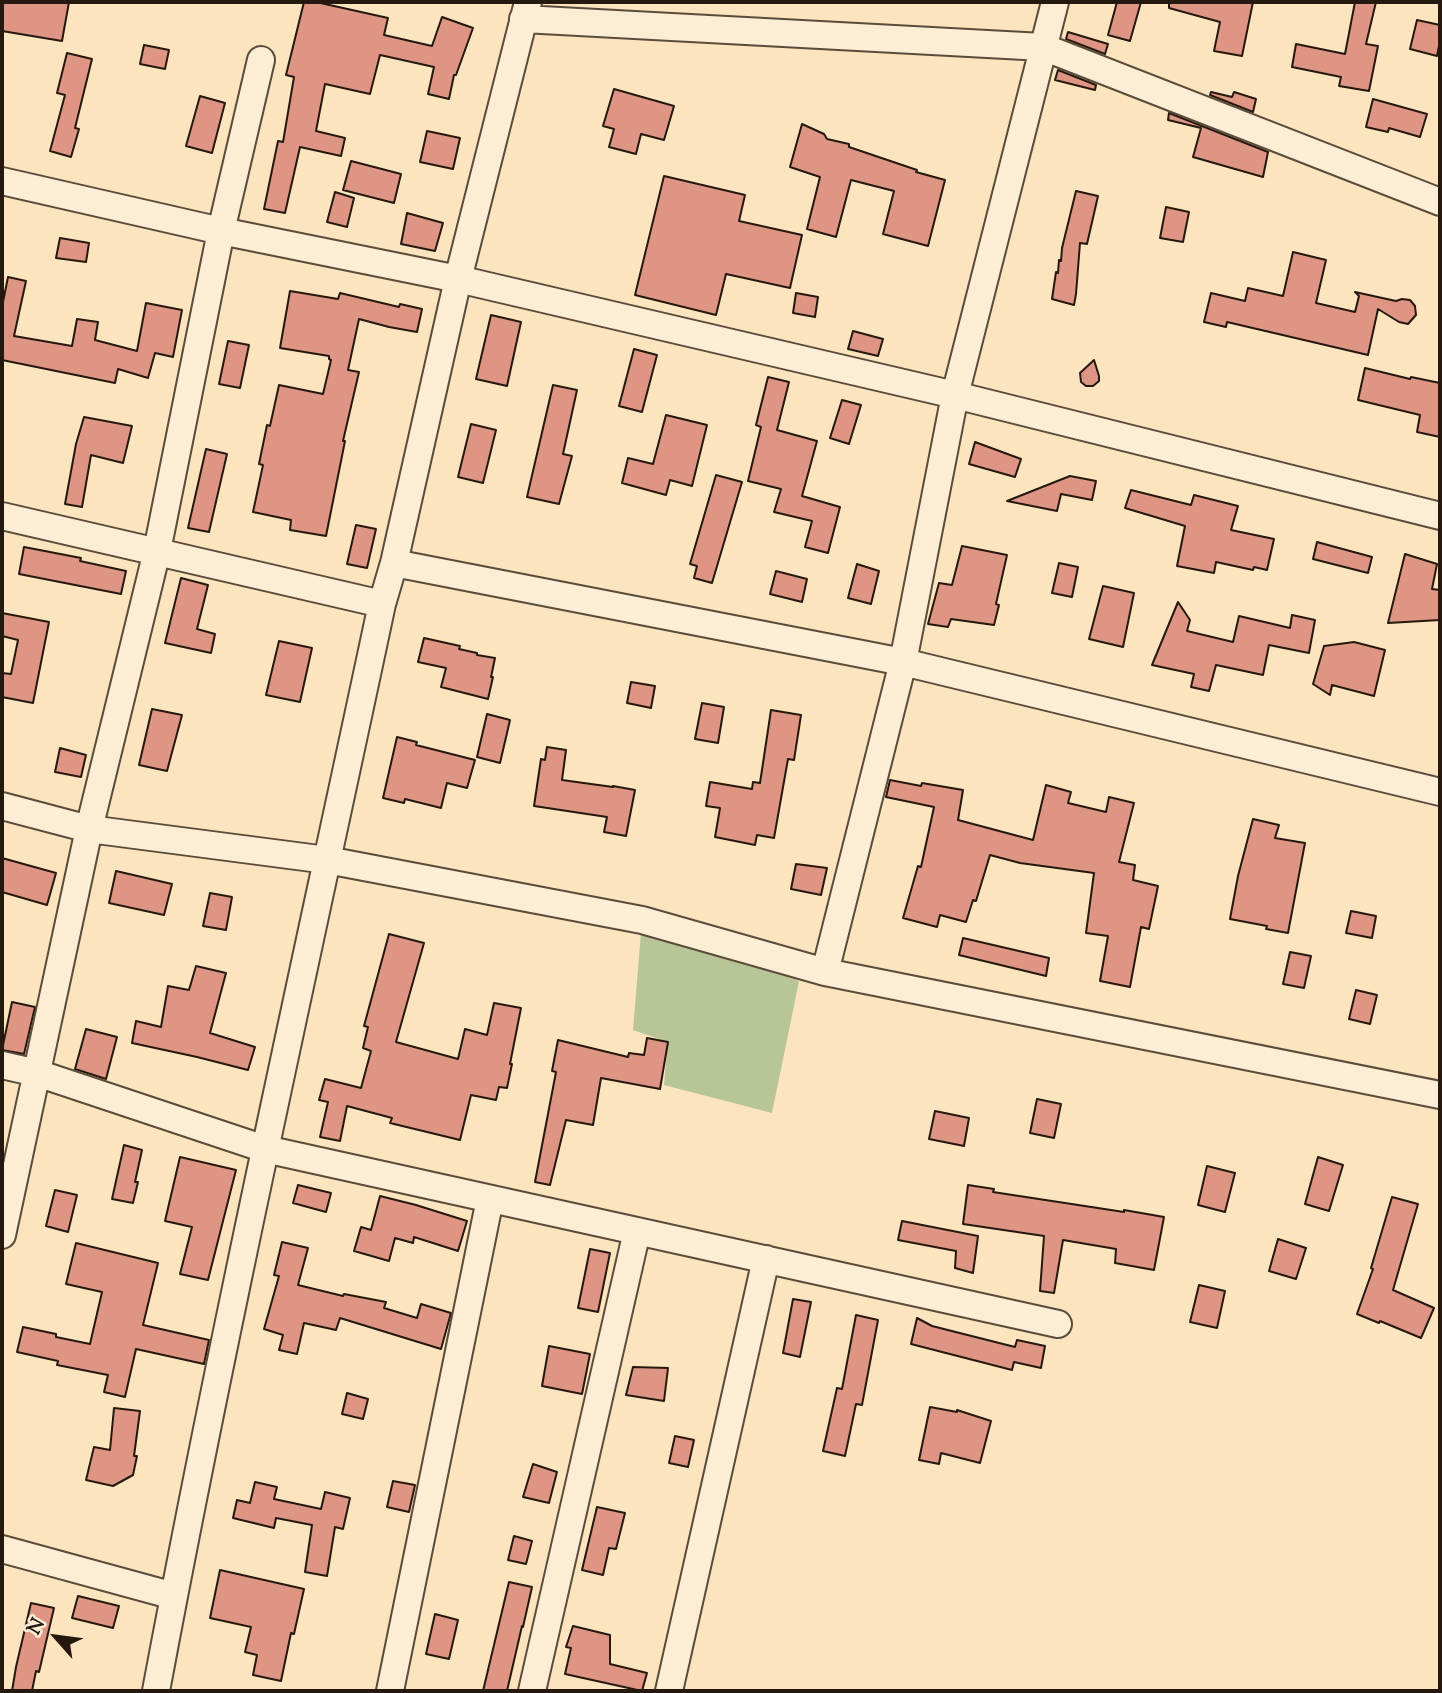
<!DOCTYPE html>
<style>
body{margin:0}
#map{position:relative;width:1442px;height:1693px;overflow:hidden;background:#fbe4be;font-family:"Sorts Mill Goudy",serif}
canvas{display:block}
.frame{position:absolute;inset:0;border:4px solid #25180e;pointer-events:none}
.north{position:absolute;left:21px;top:1602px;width:70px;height:70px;-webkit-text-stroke:5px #fcedd5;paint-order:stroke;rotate:298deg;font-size:19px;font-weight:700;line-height:28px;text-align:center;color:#25180e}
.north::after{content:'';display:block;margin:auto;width:24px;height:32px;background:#25180e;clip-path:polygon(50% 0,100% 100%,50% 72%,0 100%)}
</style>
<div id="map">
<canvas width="1442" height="1693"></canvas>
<div class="frame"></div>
<div class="north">N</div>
</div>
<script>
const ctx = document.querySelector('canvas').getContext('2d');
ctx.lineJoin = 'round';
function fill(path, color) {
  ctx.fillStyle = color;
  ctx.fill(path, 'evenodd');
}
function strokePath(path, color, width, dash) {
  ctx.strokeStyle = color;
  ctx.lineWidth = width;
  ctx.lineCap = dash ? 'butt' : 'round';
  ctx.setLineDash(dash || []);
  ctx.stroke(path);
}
const green = new Path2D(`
 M 642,920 L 799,981 L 772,1113 L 664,1085 L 668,1042 L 633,1030 Z`);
const building = new Path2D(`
 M 2,2 L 69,2 L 62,41 L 2,31 Z
 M 304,2 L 316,2 L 388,18 L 384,35 L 432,46 L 442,17 L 473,28 L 456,75 L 454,75 L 449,99 L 428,94 L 434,67 L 380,55 L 370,94 L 325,84 L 316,131 L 345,138 L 341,156 L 300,147 L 285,213 L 264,209 L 278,141 L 283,142 L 294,77 L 286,75 Z
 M 1117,2 L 1141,2 L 1130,41 L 1108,35 Z
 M 1169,2 L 1253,2 L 1242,56 L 1214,51 L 1220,22 L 1169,8 Z
 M 1355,2 L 1376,2 L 1366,44 L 1378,46 L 1369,91 L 1339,86 L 1341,77 L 1292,67 L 1296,44 L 1345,54 Z
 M 1417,20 L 1440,25 L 1440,41 L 1437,56 L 1410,49 Z
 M 1068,32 L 1108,44 L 1105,54 L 1066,39 Z
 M 144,45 L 169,50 L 165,69 L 140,64 Z
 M 67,53 L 92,59 L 75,128 L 79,129 L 71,157 L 50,151 L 65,95 L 57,93 Z
 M 1058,70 L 1096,85 L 1095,90 L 1055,80 Z
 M 614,89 L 674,106 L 664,140 L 641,134 L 636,154 L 609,147 L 614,129 L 603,126 Z
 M 1211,92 L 1232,97 L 1234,92 L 1256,99 L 1253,112 L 1210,95 Z
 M 200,96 L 225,103 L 212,153 L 186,146 Z
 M 1373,99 L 1427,114 L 1420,137 L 1389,128 L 1388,132 L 1366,127 Z
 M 1169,113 L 1268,152 L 1263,177 L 1193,157 L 1201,128 L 1168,120 Z
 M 802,124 L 824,134 L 827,139 L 849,144 L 849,147 L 917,170 L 916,172 L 945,180 L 928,246 L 883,234 L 894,191 L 851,180 L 836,237 L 807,229 L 820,177 L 790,167 Z
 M 427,131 L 460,138 L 453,169 L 420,162 Z
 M 351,161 L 401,174 L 394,203 L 343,190 Z
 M 664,176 L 745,195 L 739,221 L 802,235 L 790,288 L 726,274 L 716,315 L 635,295 Z
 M 1076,191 L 1098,196 L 1087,244 L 1080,243 L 1076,294 L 1074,305 L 1052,299 L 1056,272 L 1058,273 L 1059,260 L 1061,261 L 1062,248 Z
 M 335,192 L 354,198 L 347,227 L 327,222 Z
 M 1166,207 L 1189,212 L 1183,242 L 1160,238 Z
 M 407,213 L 443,223 L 435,251 L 401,244 Z
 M 60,238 L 89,243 L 86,262 L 56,258 Z
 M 1293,252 L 1326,260 L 1316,303 L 1355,312 L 1359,296 L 1355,292 L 1396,301 L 1402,299 L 1410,300 L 1415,306 L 1416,315 L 1408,324 L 1399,322 L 1378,309 L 1368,355 L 1227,322 L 1226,327 L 1204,322 L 1211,293 L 1245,301 L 1248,288 L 1283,296 Z
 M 8,277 L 26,281 L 14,336 L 72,346 L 77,319 L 98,322 L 95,340 L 137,351 L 146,303 L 182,310 L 173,357 L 155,353 L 148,378 L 118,369 L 115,383 L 2,360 L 2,307 Z
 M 290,291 L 338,299 L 340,293 L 399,307 L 400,304 L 422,309 L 417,332 L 389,327 L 359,319 L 348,370 L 359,372 L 343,441 L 345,441 L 326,536 L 290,530 L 291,520 L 253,512 L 263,465 L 259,464 L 267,425 L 270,426 L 279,385 L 323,394 L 331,360 L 329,359 L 329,356 L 280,348 Z
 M 796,293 L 818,297 L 815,317 L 793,313 Z
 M 491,315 L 521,322 L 507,386 L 476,379 Z
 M 853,331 L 883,339 L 878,356 L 848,349 Z
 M 228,341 L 249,345 L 240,388 L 219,384 Z
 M 634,349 L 657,355 L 642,412 L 619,406 Z
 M 1094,360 L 1099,376 L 1099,381 L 1093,386 L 1086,386 L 1081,382 L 1080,373 Z
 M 1365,368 L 1410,379 L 1411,377 L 1440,383 L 1440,437 L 1417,432 L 1420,415 L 1358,400 Z
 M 768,377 L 789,382 L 777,430 L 817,441 L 802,496 L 840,507 L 828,553 L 805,547 L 812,521 L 774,512 L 781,489 L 748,481 L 761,427 L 756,425 Z
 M 553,385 L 577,390 L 563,454 L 572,456 L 559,504 L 527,497 Z
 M 842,400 L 861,405 L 849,444 L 830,438 Z
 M 666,415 L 707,425 L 692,486 L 670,480 L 666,495 L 622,483 L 628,458 L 653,464 Z
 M 84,417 L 132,426 L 123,463 L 91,455 L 82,507 L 65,504 L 76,444 Z
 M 471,424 L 496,430 L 483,483 L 458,477 Z
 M 975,442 L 1021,459 L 1015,477 L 969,464 Z
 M 206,449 L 227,454 L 209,532 L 188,528 Z
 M 716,475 L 742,482 L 712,583 L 694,578 L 697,566 L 690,564 Z
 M 1070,476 L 1096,481 L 1092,500 L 1061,494 L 1057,511 L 1007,501 Z
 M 1131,490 L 1191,505 L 1194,495 L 1238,506 L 1231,530 L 1274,539 L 1267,570 L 1254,567 L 1253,570 L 1216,562 L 1214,573 L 1177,566 L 1185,526 L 1125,508 Z
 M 356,525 L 376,529 L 367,568 L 347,564 Z
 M 1317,542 L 1372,557 L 1368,573 L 1313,559 Z
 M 962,546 L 1007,555 L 996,604 L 999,605 L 994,625 L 951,619 L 948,627 L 928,624 L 939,583 L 952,585 Z
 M 24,547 L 81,558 L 80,561 L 126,571 L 121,594 L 19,574 Z
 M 1405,554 L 1437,564 L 1432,589 L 1440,590 L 1440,620 L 1388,623 Z
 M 1059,563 L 1078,567 L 1072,597 L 1052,593 Z
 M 857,564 L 879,571 L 871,604 L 848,598 Z
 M 776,571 L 807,579 L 802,602 L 770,594 Z
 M 181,578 L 208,585 L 197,629 L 215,634 L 211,653 L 165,643 Z
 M 1103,586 L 1134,593 L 1123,647 L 1089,639 Z
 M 1178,602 L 1190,620 L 1187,631 L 1233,642 L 1239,616 L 1290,628 L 1292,615 L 1315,620 L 1309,653 L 1269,645 L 1263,675 L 1216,665 L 1209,691 L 1191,687 L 1194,674 L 1152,665 Z
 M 2,613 L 49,622 L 33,703 L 2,697 L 2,673 L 11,674 L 18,640 L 2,636 Z
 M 424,638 L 460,646 L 459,649 L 477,653 L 477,655 L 495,658 L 491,677 L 493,677 L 488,699 L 441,687 L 446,668 L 418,662 Z
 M 279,641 L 312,648 L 300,702 L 266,695 Z
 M 1354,642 L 1385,650 L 1374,696 L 1332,685 L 1330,695 L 1313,684 L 1324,646 Z
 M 631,682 L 655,686 L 651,708 L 627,703 Z
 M 702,703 L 724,707 L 718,743 L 695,739 Z
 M 152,709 L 182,715 L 167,771 L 139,765 Z
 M 771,710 L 801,715 L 794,760 L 788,759 L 774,838 L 757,835 L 755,845 L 715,837 L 720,808 L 706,806 L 710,782 L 752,789 L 753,782 L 760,783 Z
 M 487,714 L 510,720 L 500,763 L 477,757 Z
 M 397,737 L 417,742 L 416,745 L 475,760 L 467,788 L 447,783 L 441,808 L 405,799 L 404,803 L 383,798 Z
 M 547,747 L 566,750 L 562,780 L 613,787 L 613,786 L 635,790 L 626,836 L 604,832 L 607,817 L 534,806 L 541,759 L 545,760 Z
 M 60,748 L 86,755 L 81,777 L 55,772 Z
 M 890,780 L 921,786 L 922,783 L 963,790 L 958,820 L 1033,840 L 1046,785 L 1071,792 L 1068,803 L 1106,812 L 1109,797 L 1134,803 L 1119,862 L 1135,865 L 1133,880 L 1158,886 L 1149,929 L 1141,927 L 1130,987 L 1100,981 L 1108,936 L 1086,933 L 1094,873 L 1020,863 L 990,855 L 976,901 L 973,900 L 966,922 L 940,915 L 937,927 L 903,918 L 918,866 L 921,867 L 934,807 L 886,797 Z
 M 1253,819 L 1279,825 L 1275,838 L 1305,843 L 1288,933 L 1266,929 L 1267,926 L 1230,919 L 1238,876 Z
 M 2,858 L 56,873 L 47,905 L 2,892 Z
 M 796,864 L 827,868 L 821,895 L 791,889 Z
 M 116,871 L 172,884 L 164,915 L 109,903 Z
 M 210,893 L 232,897 L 226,930 L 203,926 Z
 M 1351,911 L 1376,916 L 1372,938 L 1346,933 Z
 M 389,934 L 424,943 L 396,1042 L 458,1059 L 465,1029 L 487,1035 L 494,1003 L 521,1008 L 510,1064 L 512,1064 L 507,1088 L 499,1087 L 496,1100 L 471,1095 L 460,1140 L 390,1123 L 392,1118 L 347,1106 L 340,1141 L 320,1137 L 328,1102 L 319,1100 L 325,1079 L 361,1088 L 371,1051 L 363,1048 L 368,1027 L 364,1026 Z
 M 963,938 L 1049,958 L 1046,976 L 959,955 Z
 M 1290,952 L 1311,956 L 1304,988 L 1283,984 Z
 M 196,966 L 226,973 L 210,1033 L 255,1047 L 248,1070 L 197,1057 L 132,1043 L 136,1021 L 161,1027 L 168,986 L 189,990 Z
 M 1356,990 L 1377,995 L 1370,1024 L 1349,1019 Z
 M 12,1002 L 35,1007 L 24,1054 L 2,1050 Z
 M 86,1029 L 117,1037 L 106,1079 L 75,1069 Z
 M 647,1038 L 668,1042 L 660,1089 L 601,1078 L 593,1125 L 566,1120 L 550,1185 L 535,1182 L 556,1072 L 552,1071 L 558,1040 L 628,1057 L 629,1053 L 644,1055 Z
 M 1037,1099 L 1061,1104 L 1054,1138 L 1030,1133 Z
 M 935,1111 L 969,1118 L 964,1146 L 929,1139 Z
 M 124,1145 L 142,1150 L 135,1182 L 138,1182 L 133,1203 L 112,1199 Z
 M 180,1157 L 236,1170 L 208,1280 L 180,1274 L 192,1227 L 165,1221 Z
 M 1318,1157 L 1343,1165 L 1329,1211 L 1305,1204 Z
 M 1207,1166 L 1235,1173 L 1225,1212 L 1198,1205 Z
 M 298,1185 L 331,1193 L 326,1212 L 293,1203 Z
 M 968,1185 L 994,1189 L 993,1192 L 1124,1212 L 1124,1210 L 1164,1217 L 1154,1270 L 1115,1263 L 1116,1249 L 1063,1240 L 1054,1293 L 1040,1291 L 1044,1236 L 963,1224 Z
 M 55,1190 L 77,1195 L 68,1232 L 46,1226 Z
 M 380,1196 L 416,1205 L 467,1221 L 458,1251 L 414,1237 L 413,1243 L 395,1238 L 389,1261 L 354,1251 L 361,1227 L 371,1230 Z
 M 1392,1197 L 1418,1204 L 1393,1290 L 1434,1308 L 1421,1338 L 1380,1321 L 1379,1323 L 1357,1314 L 1373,1269 L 1371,1268 Z
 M 902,1221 L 978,1236 L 973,1273 L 955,1268 L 956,1251 L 898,1240 Z
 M 1278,1239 L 1306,1248 L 1296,1279 L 1269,1271 Z
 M 282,1242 L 308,1248 L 298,1285 L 343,1296 L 344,1294 L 386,1302 L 384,1308 L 417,1318 L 421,1304 L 451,1313 L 441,1349 L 340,1318 L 336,1330 L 304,1323 L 297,1354 L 279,1350 L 283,1335 L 264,1329 L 279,1276 L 274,1275 Z
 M 76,1243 L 158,1263 L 143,1325 L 209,1340 L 204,1364 L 136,1349 L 125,1397 L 104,1392 L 108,1375 L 57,1365 L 58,1361 L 17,1352 L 23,1327 L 56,1334 L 56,1337 L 90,1344 L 102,1292 L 66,1284 Z
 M 590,1249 L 610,1253 L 598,1312 L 578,1308 Z
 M 1199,1285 L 1225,1291 L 1217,1328 L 1190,1322 Z
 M 793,1299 L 811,1302 L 800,1357 L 783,1353 Z
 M 856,1315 L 878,1320 L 862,1405 L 856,1404 L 845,1456 L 823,1451 L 837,1388 L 842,1389 Z
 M 917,1318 L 932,1326 L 1015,1347 L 1017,1340 L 1045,1346 L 1041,1368 L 1014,1362 L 1012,1370 L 911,1344 Z
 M 549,1346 L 590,1354 L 582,1394 L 542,1386 Z
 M 633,1367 L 668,1368 L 664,1401 L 626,1395 Z
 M 347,1393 L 368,1399 L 363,1419 L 342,1414 Z
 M 930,1407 L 957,1412 L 957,1410 L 991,1421 L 980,1463 L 941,1453 L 939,1464 L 919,1460 Z
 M 114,1408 L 140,1411 L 134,1456 L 137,1456 L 133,1475 L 113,1486 L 86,1480 L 94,1447 L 110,1450 Z
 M 675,1436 L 694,1440 L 688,1467 L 669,1463 Z
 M 533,1464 L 557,1472 L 549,1503 L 523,1497 Z
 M 393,1481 L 415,1485 L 409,1512 L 387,1507 Z
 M 255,1482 L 277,1487 L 274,1499 L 321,1509 L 325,1492 L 350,1498 L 343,1529 L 335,1527 L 327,1576 L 305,1572 L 312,1525 L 276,1518 L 274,1528 L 233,1518 L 237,1500 L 250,1503 Z
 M 597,1507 L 625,1513 L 616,1549 L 609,1548 L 603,1575 L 582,1570 Z
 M 514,1536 L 532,1541 L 526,1564 L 508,1560 Z
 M 220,1570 L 304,1589 L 294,1634 L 291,1633 L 281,1681 L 253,1675 L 257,1655 L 245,1652 L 251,1627 L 210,1618 Z
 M 509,1582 L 532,1587 L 523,1627 L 522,1626 L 507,1691 L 483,1691 Z
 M 78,1596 L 119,1606 L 113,1628 L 72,1618 Z
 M 31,1603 L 54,1608 L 39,1672 L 36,1671 L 32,1691 L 12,1691 L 16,1667 Z
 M 435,1614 L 458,1620 L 449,1659 L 426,1654 Z
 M 573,1626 L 610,1635 L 610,1664 L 647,1673 L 642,1691 L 565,1674 L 571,1648 L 566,1647 Z`);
const street = new Path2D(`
 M 523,19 L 1043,47 L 1440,202
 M 2,181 L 221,231 L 458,279 L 955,395 L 1440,516
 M 2,516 L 382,604
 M 394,563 L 903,662 L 1440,792
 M 2,806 L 89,829 L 327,860 L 642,920 L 825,972 L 1440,1095
 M 825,972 L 903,662 L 955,395 L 1055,2
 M 2,1065 L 37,1073 L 265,1149 L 1058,1324
 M 2,1235 L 89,829 L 157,551 L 221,231 L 261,60
 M 2,1549 L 174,1596
 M 156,1691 C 224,1327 305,966 382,604 L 394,563 L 458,279 L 528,2
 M 390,1691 L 490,1199
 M 532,1691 L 637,1231
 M 669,1691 L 766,1259`);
fill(green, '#b8c596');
fill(building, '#de9584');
strokePath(building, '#25180e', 2);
strokePath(street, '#5a4b3a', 30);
strokePath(street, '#fcedd5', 26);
</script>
